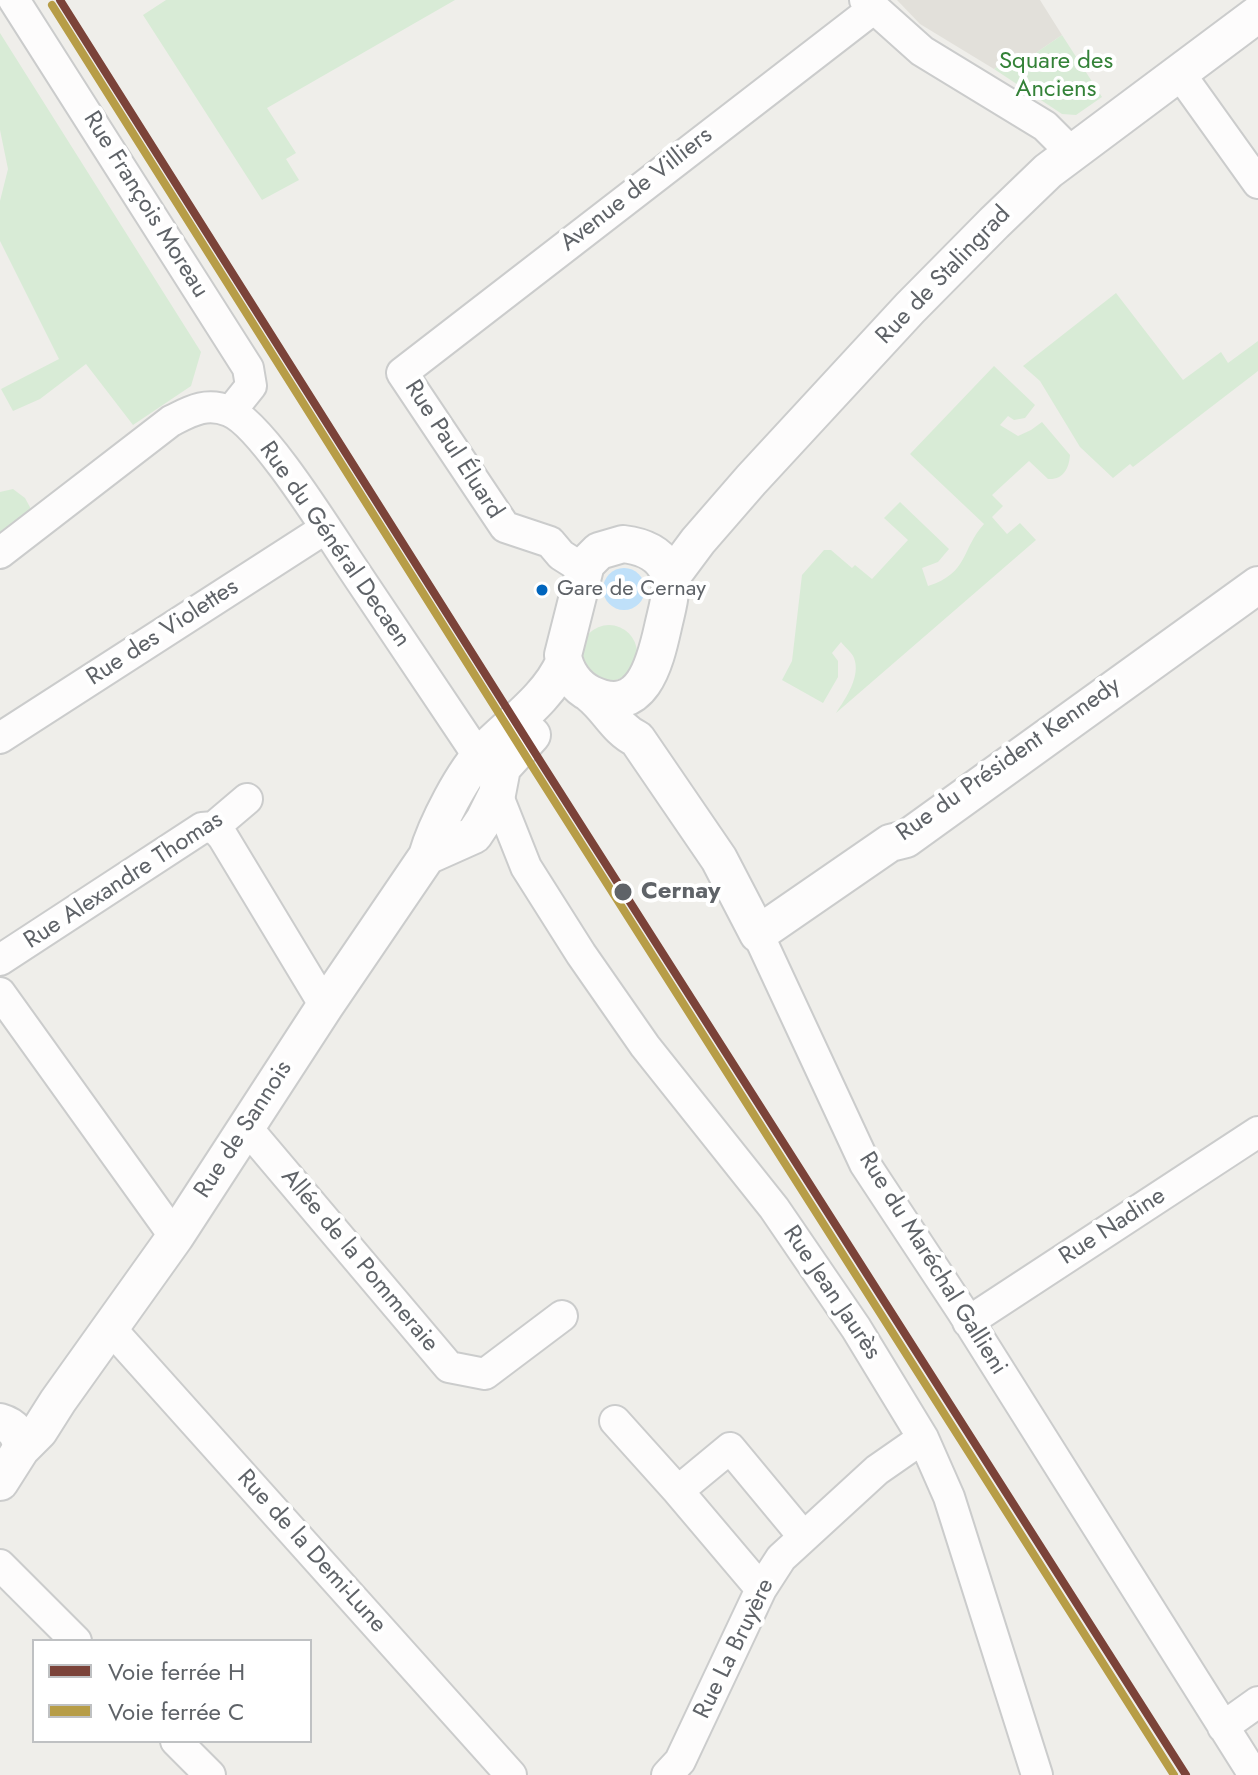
<!DOCTYPE html>
<meta charset="utf-8">
<style>
body{margin:0}
#map{position:relative;width:1258px;height:1775px;overflow:hidden;background:#efeeea;font-family:Jost,sans-serif}
canvas{display:block}
.legend{position:absolute;left:32px;top:1639px;width:280px;height:104px;box-sizing:border-box;background:#fff;border:2px solid #bfc1c3;margin:0;padding:10px 14px;list-style:none;font-size:24px;color:#5f6368}
.legend li{display:flex;align-items:center;gap:16px;height:40px}
.legend b{width:40px;border:2px solid #bfc1c3}
</style>
<div id="map">
<canvas width="1258" height="1775"></canvas>
<ul class="legend">
<li><b style="height:10px;background:#7b4339"></b>Voie ferrée H</li>
<li><b style="height:10px;background:#b79d47"></b>Voie ferrée C</li>
</ul>
</div>
<script>
const ctx = document.querySelector('canvas').getContext('2d');
ctx.lineJoin = 'round';
function fill(path, color) {
  ctx.fillStyle = color;
  ctx.fill(path, 'evenodd');
}
function strokePath(path, color, width, dash) {
  ctx.strokeStyle = color;
  ctx.lineWidth = width;
  ctx.lineCap = dash ? 'butt' : 'round';
  ctx.setLineDash(dash || []);
  ctx.stroke(path);
}
function write(font, color, halo, rows, align = 'center') {
  ctx.font = font + ' Jost,sans-serif';
  ctx.lineWidth = 8;
  ctx.setLineDash([]);
  ctx.textBaseline = 'middle';
  ctx.strokeStyle = halo;
  ctx.fillStyle = color;
  for (const [text, x, y, turn = 0] of rows) {
    ctx.save();
    ctx.translate(x, y);
    ctx.rotate((+turn || 0) * Math.PI / 180);
    ctx.textAlign = isNaN(turn) ? turn : align;
    if (halo) ctx.strokeText(text, 0, 0);
    ctx.fillText(text, 0, 0);
    ctx.restore();
  }
}
const education = new Path2D(`
 M 897,0 L 1040,0 L 1062,35 L 1011,70 L 1005,62 L 994,69 L 920,24 Z`);
const green = new Path2D(`
 M 166,0 L 455,0 L 267,108 L 296,153 L 286,159 L 299,180 L 262,200 L 143,15 Z
 M 0,33 L 201,352 L 191,386 L 133,425 L 86,364 L 40,399 L 13,411 L 1,389 L 59,359 L 0,241 L 0,201 L 8,169 L 0,130 Z
 M 1062,35 L 1102,97 L 1076,115 L 1062,114 L 994,69 L 1005,62 L 1011,70 Z
 M 1116,293 L 1183,380 L 1221,352 L 1228,363 L 1258,341 L 1258,371 L 1133,467 L 1130,464 L 1113,478 L 1080,447 L 1040,381 L 1023,366 Z
 M 994,366 L 1035,405 L 1025,418 L 1014,420 L 1008,416 L 1000,425 L 1018,436 L 1031,430 L 1042,422 L 1070,455 C 1069,469 1063,480 1048,479 L 1029,461 L 992,495 L 1003,506 L 992,517 L 1007,534 L 1020,523 L 1036,540 L 836,713 C 846,698 861,676 854,658 C 852,653 845,647 841,642 L 832,653 L 838,661 L 838,677 L 823,703 L 782,680 L 792,661 L 802,575 L 824,550 L 831,550 L 852,568 L 855,565 L 872,579 L 908,540 L 884,518 L 900,502 L 949,549 L 938,562 L 922,568 L 928,586 C 969,573 961,549 984,524 L 910,454 Z
 M 13,489 L 25,498 L 31,509 L 0,532 L 0,492 Z
 M581 653a28 28 0 1 1 56 0a28 28 0 1 1-56 0Z`);
const water = new Path2D(`
 M603 589a21 21 0 1 1 42 0a21 21 0 1 1-42 0Z`);
const minor = new Path2D(`
 M 14,0 L 248,368 L 251,386 L 231,411
 M 865,0 L 922,51 L 1045,126 L 1072,153
 M 1180,74 L 1258,183
 M 0,553 L 171,421 C 191,411 206,402 229,411 C 262,424 330,535 353,569 C 395,631 437,694 479,757
 M 583,569 L 561,555 L 550,542 L 505,527 L 402,373 L 873,9
 M 0,738 L 326,528
 M 497,794 L 526,867 L 581,954 L 645,1046 L 774,1208 L 856,1328 L 923,1438 L 949,1497 L 1037,1775
 M 214,827 L 223,837 L 325,1006
 M 758,934 L 865,1164 L 962,1311 L 1254,1775
 M 0,960 L 202,828 L 214,827 L 247,799
 M 0,993 L 175,1237
 M 246,1127 L 449,1367 L 485,1374 L 562,1316
 M 968,1322 L 1258,1132
 M 111,1329 L 511,1775
 M 615,1421 L 678,1491
 M 0,1565 L 76,1641
 M 761,1589 L 678,1491 L 730,1448 L 803,1536
 M 1223,1727 L 1258,1702
 M 176,1741 L 210,1775
 M 667,1775 L 680,1761 L 761,1589 L 781,1558 L 877,1470 L 923,1438`);
const tertiary = new Path2D(`
 M 623,544 C 640,546 656,551 665,566 C 676,584 667,608 663,627 C 655,663 642,718 591,694 C 576,687 565,671 563,655 L 586,564 L 599,551 Z
 M 669,580 L 698,541 L 751,480 L 910,308 L 994,223 L 1048,171 L 1258,14
 M 590,694 C 608,708 616,729 637,739 L 719,859 L 758,934 L 890,843 L 906,839 L 1258,585
 M 427,856 L 474,835 L 484,820 L 497,794 L 502,768 L 532,735
 M 0,1422 C 14,1426 20,1434 21,1449 L 0,1482
 M 21,1449 L 39,1431 L 58,1401 L 175,1237 L 325,1006 L 427,856 C 436,825 463,772 486,749 C 513,722 549,697 564,662`);
const rail1 = new Path2D(`
 M 60,0 L 542,764 L 1186,1775`);
const rail2 = new Path2D(`
 M 52,5 L 534,769 L 1174,1775`);
const markers = [
 [542,590,7,"#0065bd"],
 [623,892,10,"#5f6368"]
];
const busNames = [
 ["Gare de Cernay",557,590]
];
const parkNames = [
 ["Square des",1056,62],
 ["Anciens",1056,90]
];
const streetNames = [
 ["Avenue de Villiers",637,190,-38],
 ["Rue François Moreau",145,205,58],
 ["Rue de Stalingrad",944,276,-46],
 ["Rue Paul Éluard",453,450,57],
 ["Rue du Général Decaen",334,545,55],
 ["Rue des Violettes",163,633,-33],
 ["Rue du Président Kennedy",1009,760,-35],
 ["Rue Alexandre Thomas",124,881,-33],
 ["Rue de Sannois",244,1130,-57],
 ["Rue Nadine",1113,1227,-33],
 ["Allée de la Pommeraie",359,1261,50],
 ["Rue du Maréchal Gallieni",932,1264,58],
 ["Rue Jean Jaurès",831,1293,56],
 ["Rue de la Demi-Lune",311,1552,48],
 ["Rue La Bruyère",735,1649,-64]
];
const stopNames = [
 ["Cernay",641,892]
];
fill(education, '#e2e0da');
fill(green, '#d8ebd6');
fill(water, '#bfe0f9');
strokePath(minor, '#cbcccc', 34);
strokePath(tertiary, '#cbcccc', 40);
strokePath(minor, '#fdfcfc', 30);
strokePath(tertiary, '#fdfcfc', 36);
strokePath(rail1, '#7b4339', 8);
strokePath(rail2, '#b79d47', 8);
for (const [x, y, r, color] of markers) {
  const dot = new Path2D();
  dot.arc(x, y, r, 0, 2 * Math.PI);
  ctx.fillStyle = color;
  ctx.fill(dot);
  strokePath(dot, '#fff', 3);
}
write('22px', '#5f6368', '#fff', busNames, 'left');
write('24px', '#348238', '#fff', parkNames);
write('24px', '#5f6368', '#fff', streetNames);
write('bold 24px', '#5f6368', '#fff', stopNames, 'left');
</script>
